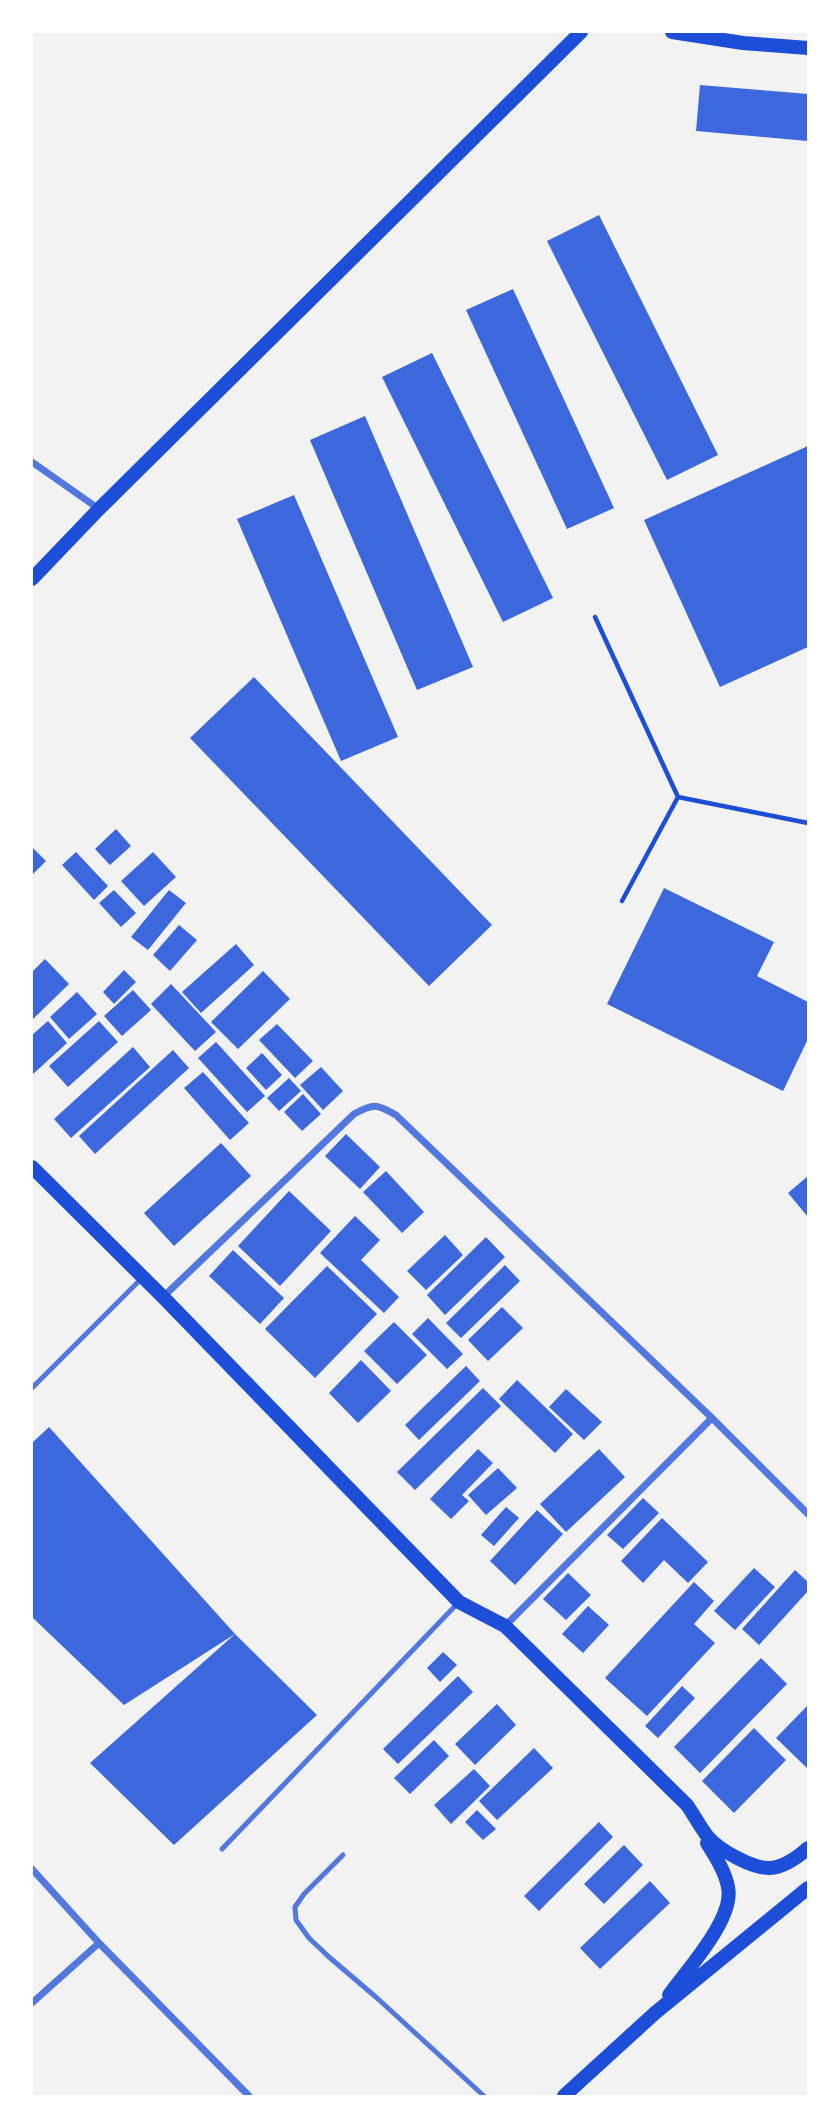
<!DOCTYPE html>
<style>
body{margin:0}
#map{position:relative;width:840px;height:2128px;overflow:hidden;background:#f2f2f2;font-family:Signika,sans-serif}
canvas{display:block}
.frame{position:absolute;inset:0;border:33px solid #fff;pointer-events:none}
</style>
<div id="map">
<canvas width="840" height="2128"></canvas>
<div class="frame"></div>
</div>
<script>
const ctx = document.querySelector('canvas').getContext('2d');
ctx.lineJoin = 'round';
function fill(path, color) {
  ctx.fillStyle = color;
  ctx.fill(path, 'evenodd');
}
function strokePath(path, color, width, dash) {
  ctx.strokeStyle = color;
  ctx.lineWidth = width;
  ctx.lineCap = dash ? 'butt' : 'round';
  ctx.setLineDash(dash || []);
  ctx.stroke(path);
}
const building = new Path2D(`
 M 700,85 L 808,94 L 808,141 L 696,131 Z
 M 599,215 L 718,455 L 667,480 L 547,241 Z
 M 513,289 L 614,508 L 567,529 L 466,310 Z
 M 432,353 L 553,598 L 503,622 L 382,377 Z
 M 365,416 L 473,667 L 417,690 L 310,440 Z
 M 808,446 L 808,647 L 720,687 L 644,520 Z
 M 294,495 L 398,737 L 341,761 L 237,519 Z
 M 254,677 L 492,925 L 429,986 L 190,738 Z
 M 116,829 L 131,846 L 110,865 L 95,849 Z
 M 32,847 L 46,861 L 32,875 Z
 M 76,852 L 108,886 L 94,900 L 62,865 Z
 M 153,852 L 176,877 L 144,906 L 121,881 Z
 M 664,888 L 774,942 L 757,976 L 808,1002 L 808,1039 L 783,1091 L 607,1004 Z
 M 114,890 L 136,913 L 121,927 L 99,903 Z
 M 169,890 L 186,903 L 148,950 L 131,937 Z
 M 179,925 L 197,940 L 170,971 L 153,955 Z
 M 236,944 L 254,965 L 201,1013 L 182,992 Z
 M 45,959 L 69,984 L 32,1020 L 32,972 Z
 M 124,970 L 136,982 L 114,1004 L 103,992 Z
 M 263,971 L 290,999 L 238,1049 L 211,1022 Z
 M 171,984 L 216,1032 L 195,1051 L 151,1004 Z
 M 133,990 L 151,1010 L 122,1036 L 104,1016 Z
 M 77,992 L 97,1014 L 69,1039 L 50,1017 Z
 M 48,1021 L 67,1043 L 32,1075 L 32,1035 Z
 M 99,1021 L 118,1042 L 68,1087 L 49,1066 Z
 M 277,1024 L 313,1061 L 295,1078 L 259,1040 Z
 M 216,1042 L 265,1096 L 247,1112 L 198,1058 Z
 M 133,1047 L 150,1067 L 71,1138 L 54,1119 Z
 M 173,1050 L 189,1068 L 95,1154 L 79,1136 Z
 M 262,1053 L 282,1075 L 266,1090 L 246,1068 Z
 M 321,1067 L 343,1091 L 323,1110 L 300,1085 Z
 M 203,1072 L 249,1123 L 230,1140 L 184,1088 Z
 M 289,1078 L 301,1091 L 279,1111 L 267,1098 Z
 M 303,1094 L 321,1114 L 302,1131 L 284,1112 Z
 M 346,1134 L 380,1167 L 360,1189 L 325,1156 Z
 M 221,1143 L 251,1176 L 174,1246 L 144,1213 Z
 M 386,1171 L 424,1212 L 402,1233 L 363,1192 Z
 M 808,1176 L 808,1217 L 788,1193 Z
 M 289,1191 L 331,1231 L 280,1286 L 238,1246 Z
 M 355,1216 L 380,1240 L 361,1260 L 399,1297 L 384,1313 L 320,1253 Z
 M 445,1235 L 463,1255 L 426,1290 L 407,1271 Z
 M 486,1237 L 505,1257 L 445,1315 L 427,1295 Z
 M 233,1250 L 284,1298 L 260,1324 L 209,1276 Z
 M 505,1265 L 520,1281 L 461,1338 L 446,1323 Z
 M 327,1266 L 377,1314 L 315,1378 L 265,1329 Z
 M 502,1307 L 523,1328 L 488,1361 L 468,1340 Z
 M 428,1318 L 463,1354 L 447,1369 L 412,1334 Z
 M 394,1322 L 427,1355 L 397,1384 L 364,1351 Z
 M 361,1360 L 391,1391 L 358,1423 L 329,1393 Z
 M 466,1366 L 480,1381 L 419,1440 L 405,1425 Z
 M 517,1380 L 573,1434 L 555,1453 L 499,1399 Z
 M 483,1388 L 501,1406 L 415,1490 L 397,1472 Z
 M 566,1389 L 602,1422 L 584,1440 L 549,1407 Z
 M 49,1427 L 235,1634 L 124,1705 L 32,1617 L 32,1443 Z
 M 478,1449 L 493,1463 L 462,1495 L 469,1501 L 451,1519 L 430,1499 Z
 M 599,1449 L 625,1477 L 566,1532 L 540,1504 Z
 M 498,1468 L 517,1488 L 486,1515 L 468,1495 Z
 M 643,1498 L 659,1513 L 623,1549 L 607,1535 Z
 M 506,1507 L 519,1518 L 494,1546 L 481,1535 Z
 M 537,1510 L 563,1534 L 515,1585 L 490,1561 Z
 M 662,1518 L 708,1562 L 688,1583 L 664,1560 L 643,1583 L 621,1561 Z
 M 754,1568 L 775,1587 L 735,1630 L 714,1611 Z
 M 795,1570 L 808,1582 L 808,1591 L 759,1645 L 742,1629 Z
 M 568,1573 L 591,1595 L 566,1620 L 543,1599 Z
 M 694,1582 L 714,1601 L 694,1624 L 715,1643 L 647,1716 L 605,1678 Z
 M 588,1606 L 609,1625 L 583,1653 L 562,1634 Z
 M 235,1634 L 317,1715 L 174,1845 L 90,1763 Z
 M 443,1652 L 457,1665 L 440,1682 L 427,1668 Z
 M 761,1658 L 787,1684 L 700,1773 L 674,1747 Z
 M 458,1676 L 473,1692 L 398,1764 L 383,1749 Z
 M 682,1686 L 695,1698 L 658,1738 L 645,1726 Z
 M 497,1704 L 516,1725 L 475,1765 L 455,1744 Z
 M 808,1705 L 808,1769 L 776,1738 Z
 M 754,1728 L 786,1760 L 734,1813 L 702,1781 Z
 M 434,1740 L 449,1756 L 410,1794 L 394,1778 Z
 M 534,1748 L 553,1768 L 497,1820 L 479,1801 Z
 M 474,1769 L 490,1786 L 451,1824 L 434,1805 Z
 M 477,1810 L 496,1829 L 483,1840 L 465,1822 Z
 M 599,1822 L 613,1837 L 539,1911 L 524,1896 Z
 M 624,1845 L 643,1865 L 604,1904 L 584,1884 Z
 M 650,1881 L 670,1903 L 600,1969 L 580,1948 Z`);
const path = new Path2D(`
 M 595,617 L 678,797
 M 622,901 L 678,797 L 808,823`);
const service = new Path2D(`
 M 32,1388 L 142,1278
 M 222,1849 L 457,1604
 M 343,1855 L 304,1894 L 295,1907 L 296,1920 L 309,1938 L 329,1957 L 377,1998 L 484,2096`);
const minor = new Path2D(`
 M 32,462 L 99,509
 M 163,1297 L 354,1114 C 374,1103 377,1104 396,1115 L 712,1418 L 808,1514
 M 505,1626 L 712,1418
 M 32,1869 L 99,1943 L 249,2096
 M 32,2003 L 99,1943`);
const secondary = new Path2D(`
 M 672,32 L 743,43 L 808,48
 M 32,579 L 99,509 L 581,32
 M 32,1167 L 163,1297 L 459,1602 L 505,1626 L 687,1805 C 694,1815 700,1827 708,1837 C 719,1850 753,1869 770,1868 C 785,1867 798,1857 808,1848
 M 669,1995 C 687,1970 735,1918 728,1887 C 725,1871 715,1856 707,1843
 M 564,2096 L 655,2013 L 808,1888`);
fill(building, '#3d67dc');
strokePath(path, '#1d4ed8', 4.5);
strokePath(service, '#5277de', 5);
strokePath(minor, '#5277de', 7);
strokePath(secondary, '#1d4ed8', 14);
</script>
